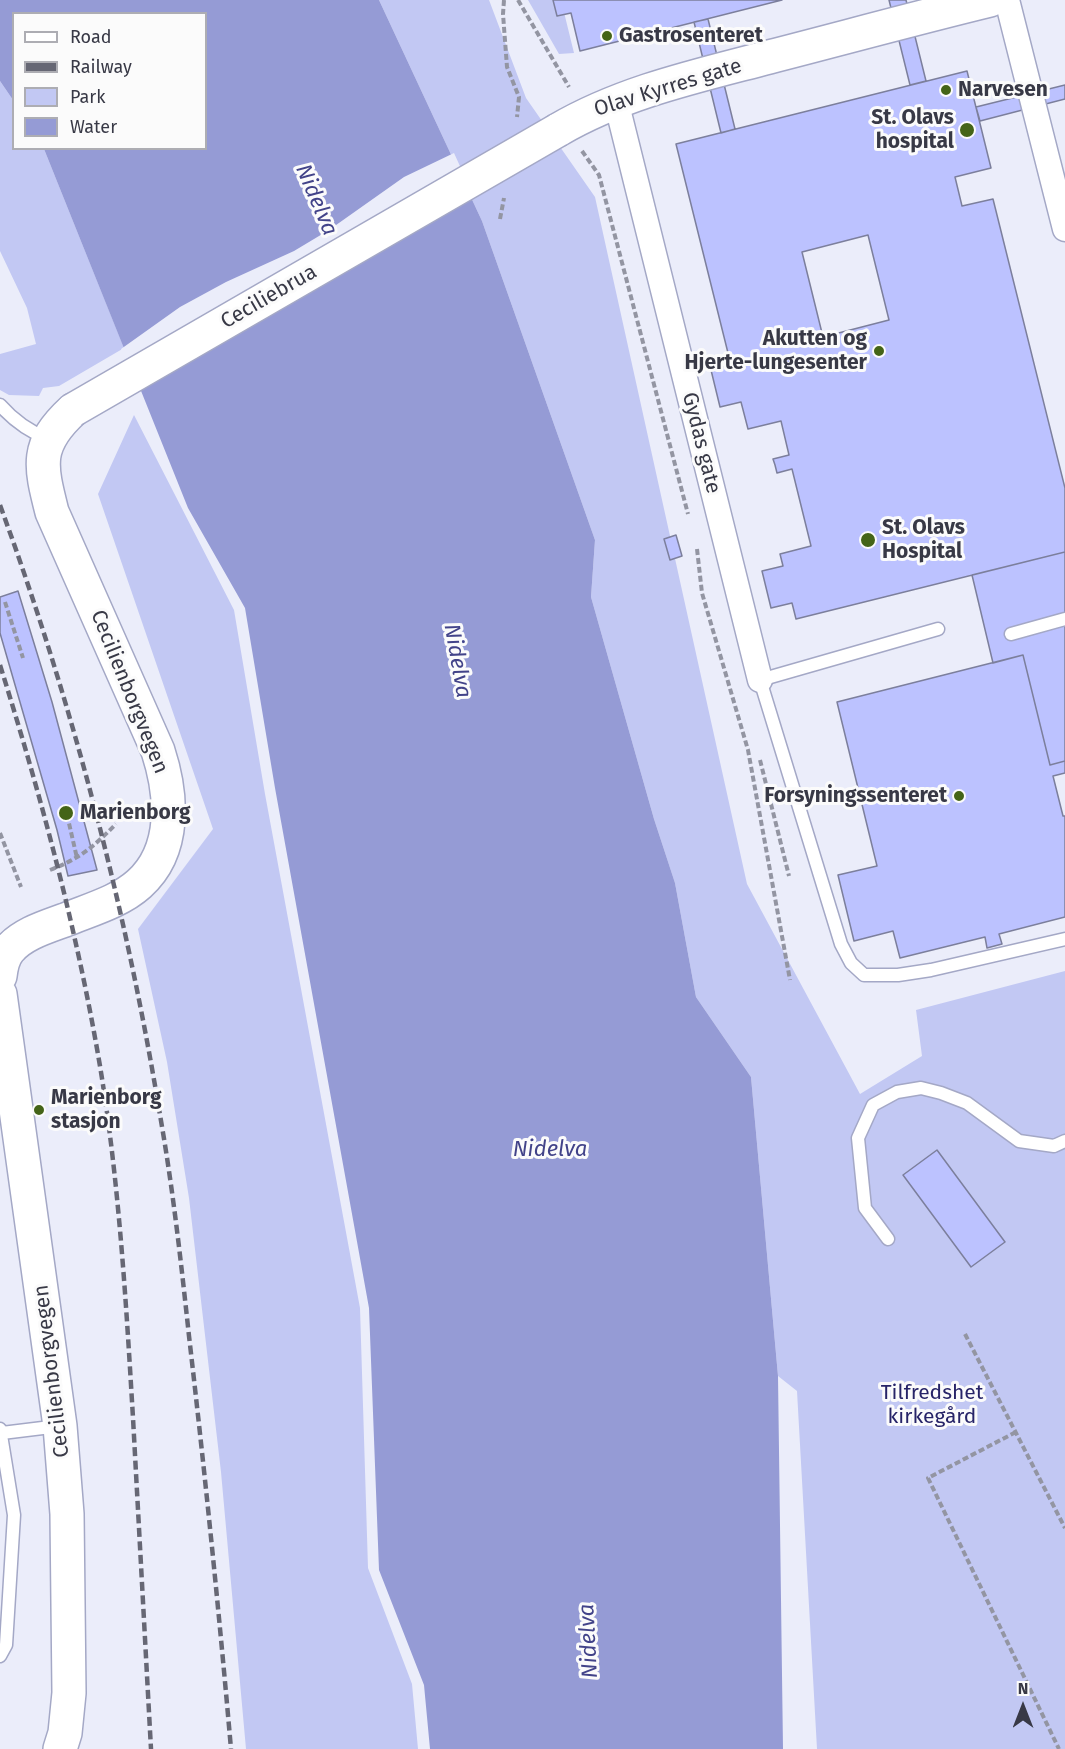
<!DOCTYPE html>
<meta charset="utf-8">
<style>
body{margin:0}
#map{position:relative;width:1065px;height:1749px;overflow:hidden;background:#ebedfa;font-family:"Fira Sans",sans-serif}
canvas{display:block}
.legend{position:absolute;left:12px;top:12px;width:195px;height:138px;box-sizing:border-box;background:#fbfbfb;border:2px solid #adadb3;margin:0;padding:8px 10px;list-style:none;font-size:18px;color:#383946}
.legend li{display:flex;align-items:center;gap:12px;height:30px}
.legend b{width:30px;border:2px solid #adadb3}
.north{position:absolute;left:993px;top:1677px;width:60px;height:60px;-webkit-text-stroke:4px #fbfbfb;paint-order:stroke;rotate:0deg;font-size:16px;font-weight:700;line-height:24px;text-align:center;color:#383946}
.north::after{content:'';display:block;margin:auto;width:21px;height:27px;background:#383946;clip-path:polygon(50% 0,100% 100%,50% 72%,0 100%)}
</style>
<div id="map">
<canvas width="1065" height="1749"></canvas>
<ul class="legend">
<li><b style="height:8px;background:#fff"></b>Road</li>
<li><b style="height:8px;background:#666774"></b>Railway</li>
<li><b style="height:16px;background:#c2c8f3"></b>Park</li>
<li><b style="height:16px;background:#959bd5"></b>Water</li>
</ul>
<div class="north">N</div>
</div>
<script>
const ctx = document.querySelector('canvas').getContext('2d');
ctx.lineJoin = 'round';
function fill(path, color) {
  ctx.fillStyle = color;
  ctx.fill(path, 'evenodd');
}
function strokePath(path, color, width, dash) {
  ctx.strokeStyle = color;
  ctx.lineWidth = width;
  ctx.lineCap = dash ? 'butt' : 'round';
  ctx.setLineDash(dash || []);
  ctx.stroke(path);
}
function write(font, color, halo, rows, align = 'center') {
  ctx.font = font + ' "Fira Sans",sans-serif';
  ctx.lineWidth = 6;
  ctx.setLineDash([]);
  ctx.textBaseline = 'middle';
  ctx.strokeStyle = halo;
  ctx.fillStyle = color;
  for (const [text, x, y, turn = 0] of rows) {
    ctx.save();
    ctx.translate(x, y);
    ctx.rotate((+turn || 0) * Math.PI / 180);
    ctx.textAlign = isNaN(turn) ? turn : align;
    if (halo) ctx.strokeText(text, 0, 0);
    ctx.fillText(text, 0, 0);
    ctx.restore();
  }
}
const green = new Path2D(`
 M 379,0 L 489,0 L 526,98 L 595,197 L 747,884 L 860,1094 L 922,1056 L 916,1010 L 1065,971 L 1065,1749 L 817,1749 L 797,1391 L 778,1376 L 751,1077 L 696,997 L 675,883 L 654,819 L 591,597 L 595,540 L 482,221 Z
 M 528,0 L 561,0 L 574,53 L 559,54 Z
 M 0,81 L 13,100 L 14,148 L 44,149 L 124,348 L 59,386 L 43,388 L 39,396 L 9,395 L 0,390 L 0,354 L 36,344 L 27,308 L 0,251 Z
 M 134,415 L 234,610 L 265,794 L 360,1308 L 368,1568 L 412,1684 L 418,1749 L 246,1749 L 221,1472 L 189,1198 L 167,1062 L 138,929 L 213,829 L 98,494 Z`);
const water = new Path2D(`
 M 0,0 L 379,0 L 482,221 L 595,540 L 591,597 L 654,819 L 675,883 L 696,997 L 751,1077 L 778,1376 L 783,1749 L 430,1749 L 424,1685 L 379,1570 L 369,1308 L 275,788 L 245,608 L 188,508 L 44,149 L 206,148 L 206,14 L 14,14 L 13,100 L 0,81 Z`);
const pier = new Path2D(`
 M 454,153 L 474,197 L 138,391 L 121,349 L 180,307 L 226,282 L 294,251 L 329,230 L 404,177 Z`);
const building = new Path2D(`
 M 553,0 L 782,0 L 580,51 L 571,13 L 557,16 Z
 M 889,0 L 906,0 L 926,81 L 910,85 Z
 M 708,19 L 735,129 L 721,133 L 694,22 Z
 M 967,71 L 991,168 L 955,177 L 962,206 L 993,199 L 1065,488 L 1065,552 L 796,619 L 792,603 L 771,608 L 762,571 L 783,566 L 780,554 L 811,546 L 792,469 L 777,473 L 775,465 L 773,459 L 789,455 L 781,421 L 748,429 L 741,402 L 720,407 L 711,370 L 731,365 L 676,144 ZM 868,235 L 889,320 L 823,337 L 802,252 Z
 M 1065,85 L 1065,99 L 980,121 L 976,107 Z
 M 676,535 L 682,556 L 670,560 L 664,539 Z
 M 1065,552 L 1065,761 L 1050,765 L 1023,655 L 993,663 L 972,575 Z
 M 18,591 L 52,702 L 97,870 L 68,876 L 57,830 L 0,633 L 0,597 Z
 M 1023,655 L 1050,765 L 1065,761 L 1065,773 L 1053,776 L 1063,816 L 1065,816 L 1065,917 L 999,934 L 1002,944 L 987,948 L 985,937 L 900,958 L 893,931 L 854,941 L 838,875 L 877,866 L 837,702 Z
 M 937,1150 L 1005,1242 L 971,1267 L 903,1175 Z`);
const path = new Path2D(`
 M 504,0 L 503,14 L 507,67 L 519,97 L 517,117
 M 518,0 L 569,87
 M 582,151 L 599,175 L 688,514
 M 500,219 L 504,198
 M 697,549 L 702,593 L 748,750 L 790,980
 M 5,602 L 23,658
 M 760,760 L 789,876
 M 65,806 L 77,858
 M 0,833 L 21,887
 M 50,870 C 81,858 93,847 116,824
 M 965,1334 L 1065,1528
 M 1016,1432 L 928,1478 L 1059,1749`);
const lane = new Path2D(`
 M 0,405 C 14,421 28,431 48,439
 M 938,629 L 760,680 L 841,944 L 851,963 L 864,975 L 898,975 L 931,970 L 1065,939
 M 1011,634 L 1065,619
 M 888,1239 L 865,1208 L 858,1138 L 873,1105 L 897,1092 L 921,1088 L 941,1093 L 967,1103 L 1019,1141 L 1054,1146 L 1065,1141
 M 0,1429 L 14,1515 L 6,1645 L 0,1656
 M 2,1433 L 59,1426`);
const street = new Path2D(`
 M 1007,0 L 1065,229
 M 616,101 L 760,680`);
const secondary = new Path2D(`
 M 558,130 C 623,92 697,76 769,57 C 843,38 916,18 990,0
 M 0,976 C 1,967 3,957 9,950 C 22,934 46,927 65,920 C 89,910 119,902 139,884 C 177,850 172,794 158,751 L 52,512 C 40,465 35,445 73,410
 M 0,994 L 60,1426 L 67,1514 L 69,1693 L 65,1733 L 60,1749`);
const rail = new Path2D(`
 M 0,505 C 72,702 126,908 160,1115 C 173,1189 181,1262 189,1336 C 205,1474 219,1611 231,1749
 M 0,665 C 41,796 77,930 100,1066 C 119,1182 126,1301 133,1418 C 139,1528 145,1639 151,1749`);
const secondaryBridge = new Path2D(`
 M 73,410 L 558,130`);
const markers = [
 [607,36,6,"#446418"],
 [946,90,6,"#446418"],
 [967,130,8,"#446418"],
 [879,351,6,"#446418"],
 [868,540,8,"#446418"],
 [959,796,6,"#446418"],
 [66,813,8,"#446418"],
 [39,1110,6,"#446418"]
];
const poiNames = [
 ["Gastrosenteret",619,36],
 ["Narvesen",958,90],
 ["St. Olavs",954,118,"right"],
 ["hospital",954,142,"right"],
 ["Akutten og",867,339,"right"],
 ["Hjerte-lungesenter",867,363,"right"],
 ["St. Olavs",882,528],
 ["Hospital",882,552],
 ["Forsyningssenteret",947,796,"right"],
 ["Marienborg",80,813],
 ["Marienborg",51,1098],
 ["stasjon",51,1122]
];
const streetNames = [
 ["Olav Kyrres gate",668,88,-17],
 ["Ceciliebrua",269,297,-30],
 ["Gydas gate",701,443,76],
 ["Cecilienborgvegen",129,692,68],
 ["Cecilienborgvegen",52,1371,-97]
];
const parkNames = [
 ["Tilfredshet",932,1393],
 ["kirkegård",932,1417]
];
const waterNames = [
 ["Nidelva",316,200,67],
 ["Nidelva",457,661,80],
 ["Nidelva",550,1150],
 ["Nidelva",589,1641,-93]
];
fill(green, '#c2c8f3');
fill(water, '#959bd5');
fill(pier, '#ebedfa');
fill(building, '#bcc2ff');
strokePath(building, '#7c7f9c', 1.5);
strokePath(lane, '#a4a8c6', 15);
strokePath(street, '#a4a8c6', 27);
strokePath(secondary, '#a4a8c6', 36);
strokePath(path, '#9395a2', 4, [6, 3]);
strokePath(lane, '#fff', 12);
strokePath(street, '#fff', 24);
strokePath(secondary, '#fff', 33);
strokePath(rail, '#666774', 4.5, [9, 4.5]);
strokePath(secondaryBridge, '#a4a8c6', 36, []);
strokePath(secondaryBridge, '#fff', 33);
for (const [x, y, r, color] of markers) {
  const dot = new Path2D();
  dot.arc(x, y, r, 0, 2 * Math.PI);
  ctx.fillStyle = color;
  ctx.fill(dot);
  strokePath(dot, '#fbfbfb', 2);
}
write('bold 21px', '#383946', '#fbfbfb', poiNames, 'left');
write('21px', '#383946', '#fbfbfb', streetNames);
write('21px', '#272468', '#fbfbfb', parkNames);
write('italic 22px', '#424389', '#fbfbfb', waterNames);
</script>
